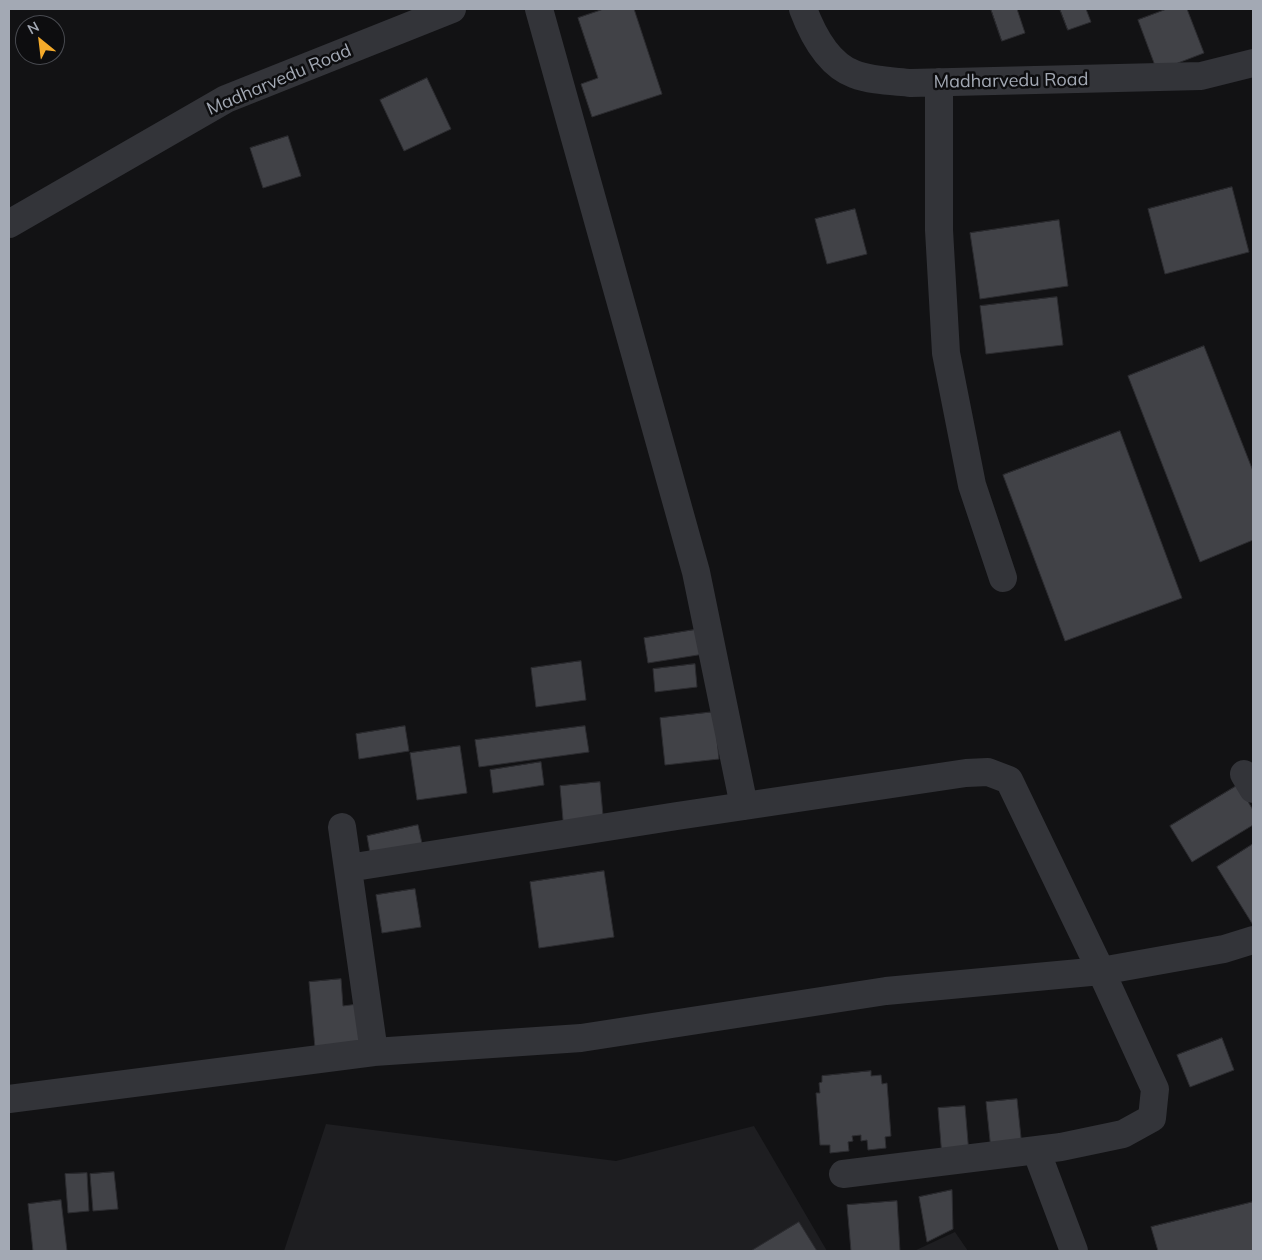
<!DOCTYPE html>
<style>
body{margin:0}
#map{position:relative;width:1262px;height:1260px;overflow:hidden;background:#121214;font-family:Mulish,sans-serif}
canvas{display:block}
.frame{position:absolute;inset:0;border:10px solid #a3a9b4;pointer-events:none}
.north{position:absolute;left:15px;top:15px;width:50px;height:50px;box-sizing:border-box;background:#0d0d0f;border:1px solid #494b51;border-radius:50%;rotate:331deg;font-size:14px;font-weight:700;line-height:20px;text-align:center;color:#a3a9b4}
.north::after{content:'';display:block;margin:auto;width:18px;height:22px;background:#f4aa2a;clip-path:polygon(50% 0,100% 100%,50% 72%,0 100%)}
</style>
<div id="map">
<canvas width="1262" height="1260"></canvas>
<div class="frame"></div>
<div class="north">N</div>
</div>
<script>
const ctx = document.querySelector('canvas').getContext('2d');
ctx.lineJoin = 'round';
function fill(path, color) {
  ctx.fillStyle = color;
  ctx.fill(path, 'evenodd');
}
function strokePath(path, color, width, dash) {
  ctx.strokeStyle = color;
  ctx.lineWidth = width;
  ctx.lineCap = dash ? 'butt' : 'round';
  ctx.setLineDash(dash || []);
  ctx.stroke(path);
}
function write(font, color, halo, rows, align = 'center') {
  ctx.font = font + ' Mulish,sans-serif';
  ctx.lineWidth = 5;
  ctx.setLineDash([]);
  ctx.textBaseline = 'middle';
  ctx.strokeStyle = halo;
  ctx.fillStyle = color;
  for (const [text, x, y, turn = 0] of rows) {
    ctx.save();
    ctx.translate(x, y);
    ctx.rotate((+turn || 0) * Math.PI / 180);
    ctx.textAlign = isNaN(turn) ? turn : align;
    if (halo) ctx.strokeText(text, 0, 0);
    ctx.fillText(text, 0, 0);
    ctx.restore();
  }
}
const built = new Path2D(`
 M 326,1124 L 616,1161 L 754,1126 L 827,1251 L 284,1251 Z
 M 955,1232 L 968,1251 L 914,1251 L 942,1238 Z`);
const building = new Path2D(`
 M 604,9 L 634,9 L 662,94 L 592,117 L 581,84 L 598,78 L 578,18 Z
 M 991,9 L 1017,9 L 1025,33 L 1002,41 Z
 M 1060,9 L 1086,9 L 1091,22 L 1068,30 Z
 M 1167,9 L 1187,9 L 1204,53 L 1157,71 L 1138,20 Z
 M 427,78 L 451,129 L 404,151 L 380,100 Z
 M 288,136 L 301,176 L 263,188 L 250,148 Z
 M 1232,187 L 1249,252 L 1165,274 L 1148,209 Z
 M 855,209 L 867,254 L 827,264 L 815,219 Z
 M 1059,220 L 1068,286 L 980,299 L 970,233 Z
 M 1057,297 L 1063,345 L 986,354 L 980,306 Z
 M 1204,346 L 1253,471 L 1253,540 L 1200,562 L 1128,376 Z
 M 1120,431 L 1182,598 L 1065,641 L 1003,475 Z
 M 700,629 L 704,654 L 648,663 L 644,638 Z
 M 581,661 L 586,700 L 536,707 L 531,668 Z
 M 695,664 L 697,687 L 655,692 L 653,669 Z
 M 714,712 L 719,759 L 665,765 L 660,718 Z
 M 405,726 L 409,751 L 359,759 L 356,734 Z
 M 585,726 L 589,752 L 479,767 L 475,740 Z
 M 460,746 L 467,793 L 417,800 L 410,753 Z
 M 541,762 L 544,785 L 493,793 L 490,770 Z
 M 600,782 L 604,827 L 564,831 L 560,786 Z
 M 1238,785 L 1253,810 L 1253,825 L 1192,862 L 1170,826 Z
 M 418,825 L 423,848 L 371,859 L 367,836 Z
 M 1253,844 L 1253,925 L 1217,867 Z
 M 604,871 L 614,937 L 539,948 L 530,882 Z
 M 415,889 L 421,927 L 382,933 L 376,895 Z
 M 341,979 L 343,1006 L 358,1004 L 362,1047 L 315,1048 L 309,982 Z
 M 1222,1038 L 1234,1070 L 1190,1087 L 1177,1055 Z
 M 871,1071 L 871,1076 L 881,1075 L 882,1084 L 887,1083 L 891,1136 L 885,1137 L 886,1148 L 868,1150 L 867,1140 L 861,1141 L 861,1135 L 852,1136 L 853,1141 L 848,1142 L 849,1151 L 830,1153 L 830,1145 L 820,1145 L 816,1093 L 820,1093 L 819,1083 L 822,1082 L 822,1076 Z
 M 1017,1099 L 1022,1147 L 991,1150 L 986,1102 Z
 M 965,1106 L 969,1154 L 942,1157 L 938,1108 Z
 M 114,1172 L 118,1209 L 93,1211 L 90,1174 Z
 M 87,1173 L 89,1211 L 68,1213 L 65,1174 Z
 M 952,1190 L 953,1229 L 927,1242 L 919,1197 Z
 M 61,1200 L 67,1251 L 33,1251 L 28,1204 Z
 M 897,1201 L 900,1251 L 851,1251 L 847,1205 Z
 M 1253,1202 L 1253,1251 L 1158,1251 L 1151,1227 Z
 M 799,1222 L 817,1251 L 751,1251 Z`);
const minor = new Path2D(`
 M 539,9 L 696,572 L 744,806
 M 803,9 C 812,33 827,64 854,74 C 872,81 892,81 911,83 L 1201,76 L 1253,63
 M 939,82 L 939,230 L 946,353 L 972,485 L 1003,578
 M 9,224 L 226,99 L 452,9
 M 1244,774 L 1253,789
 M 342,827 L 374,1052
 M 348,868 L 677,816 L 966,773 L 988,772 L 1009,780 L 1101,971 L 1155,1089 L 1152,1118 L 1123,1134 L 1061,1147 L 843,1174
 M 9,1099 L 374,1052 L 581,1038 L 886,991 L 1101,971 L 1224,949 L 1253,940
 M 1036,1150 L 1074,1251`);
const streetNames = [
 ["Madharvedu Road",279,80,-23],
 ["Madharvedu Road",1011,81,-1]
];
fill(built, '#1e1e21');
fill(building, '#414247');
strokePath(building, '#2c2c30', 1);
strokePath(minor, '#333439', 28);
write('18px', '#a3a9b4', '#0d0d0f', streetNames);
</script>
